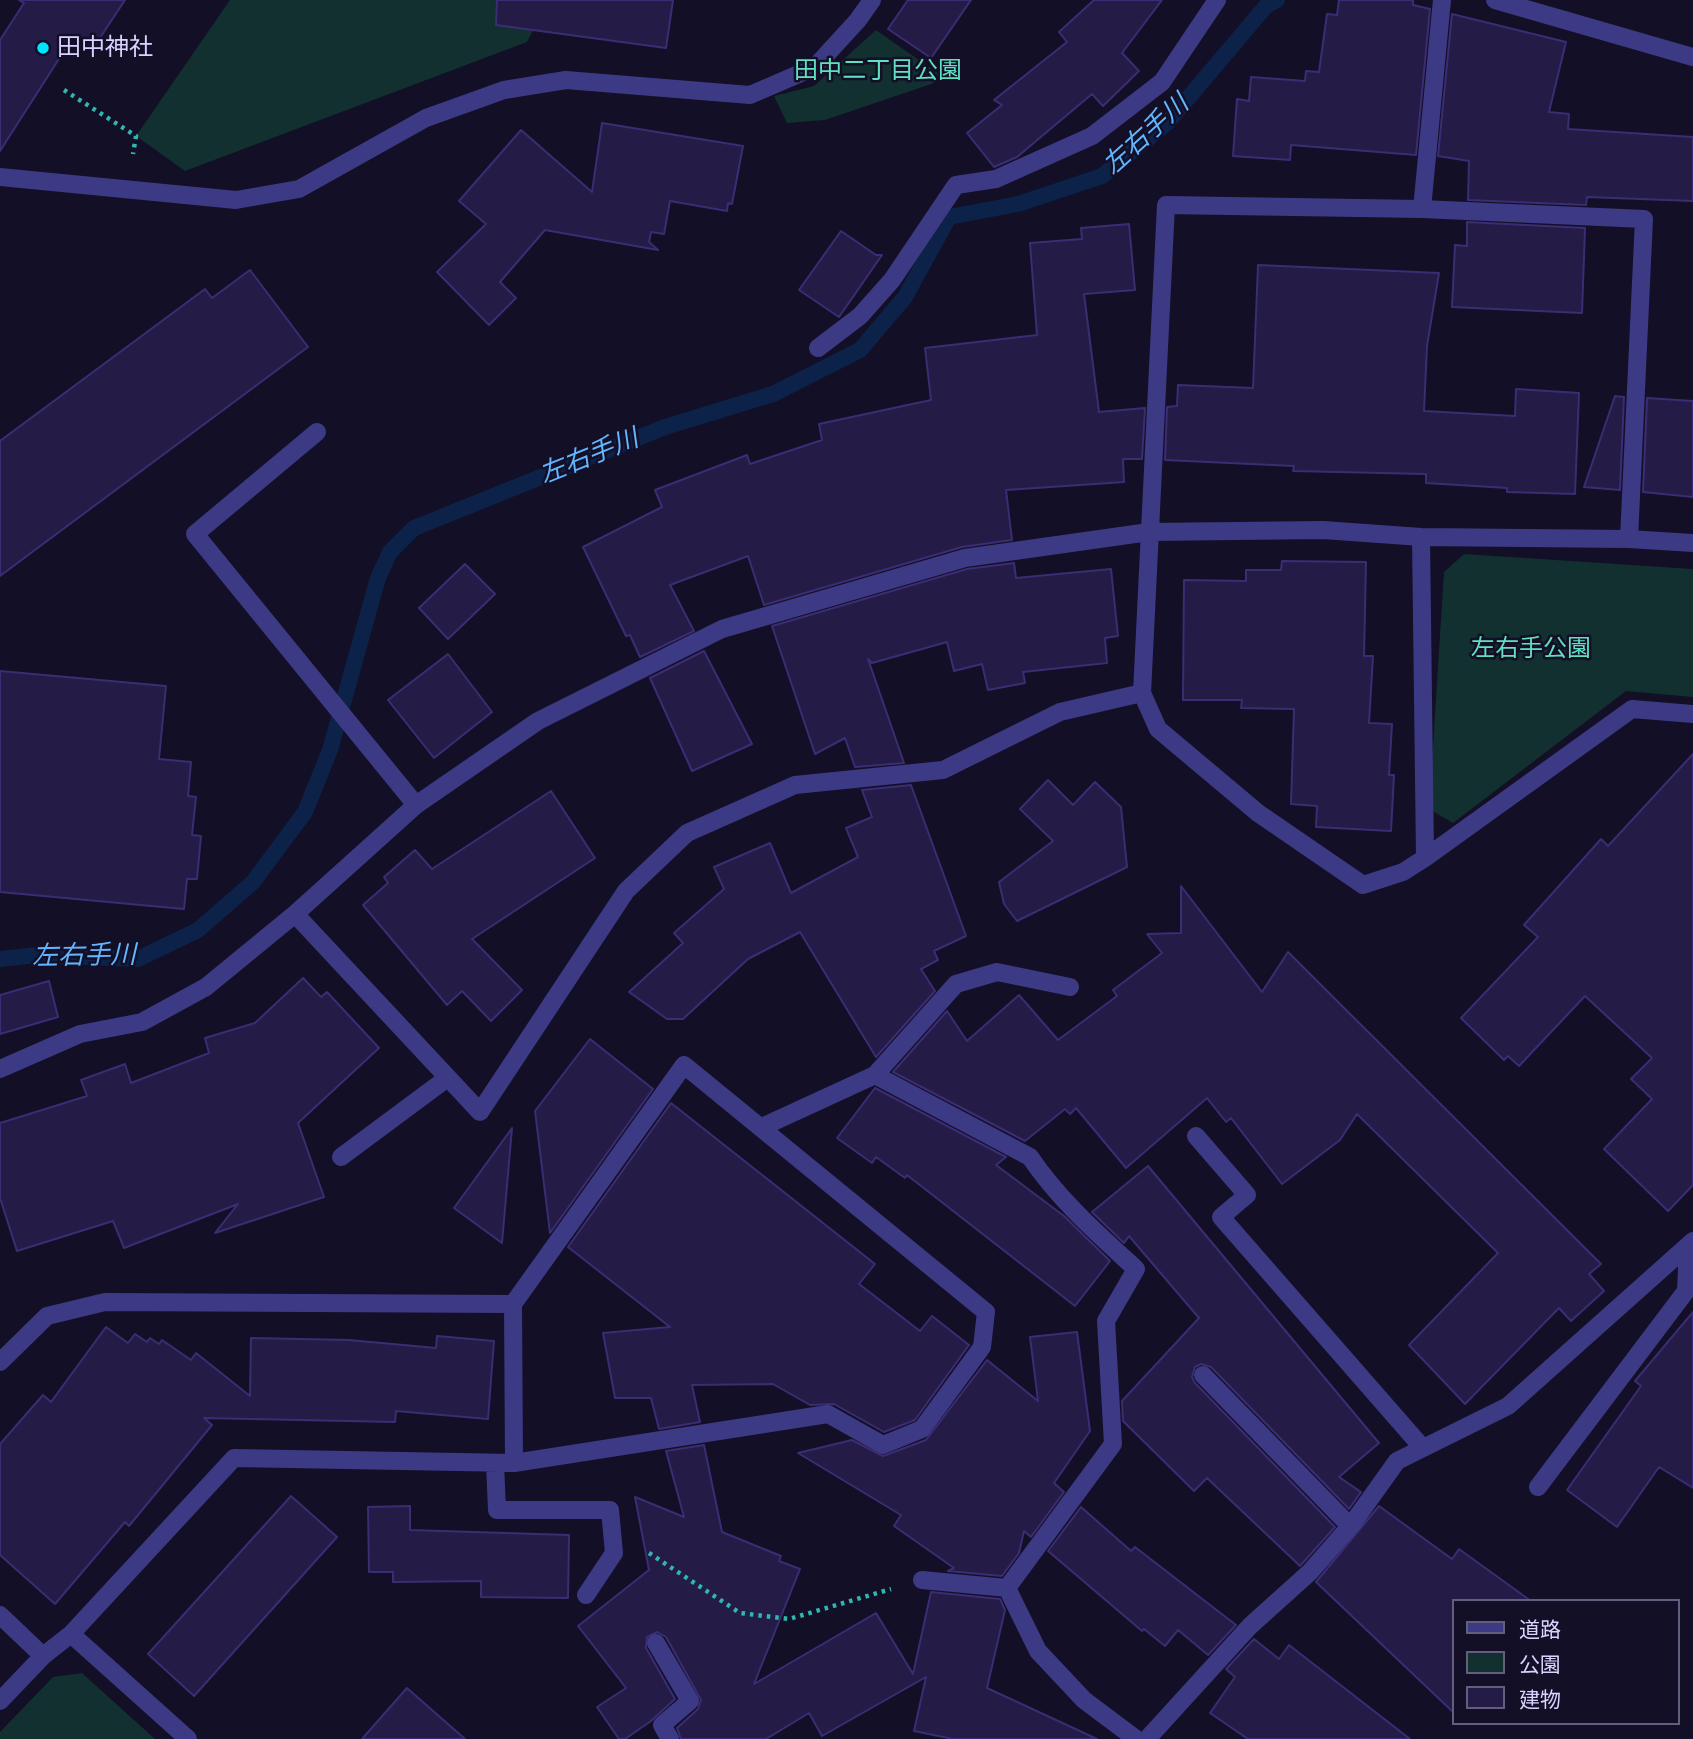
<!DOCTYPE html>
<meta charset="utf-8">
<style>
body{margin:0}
#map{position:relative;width:1693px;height:1739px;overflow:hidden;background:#130f26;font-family:Montserrat,"Noto Sans JP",sans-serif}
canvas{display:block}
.legend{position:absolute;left:1452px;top:1599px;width:228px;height:126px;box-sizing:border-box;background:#130f26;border:2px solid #625e7d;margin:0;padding:9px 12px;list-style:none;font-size:21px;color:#d9d4ff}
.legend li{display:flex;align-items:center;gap:14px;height:35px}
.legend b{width:35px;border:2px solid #625e7d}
</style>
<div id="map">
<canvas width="1693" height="1739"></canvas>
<ul class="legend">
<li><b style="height:9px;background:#3d3a85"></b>道路</li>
<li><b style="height:19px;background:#12302f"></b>公園</li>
<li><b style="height:19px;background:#241b47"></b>建物</li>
</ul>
</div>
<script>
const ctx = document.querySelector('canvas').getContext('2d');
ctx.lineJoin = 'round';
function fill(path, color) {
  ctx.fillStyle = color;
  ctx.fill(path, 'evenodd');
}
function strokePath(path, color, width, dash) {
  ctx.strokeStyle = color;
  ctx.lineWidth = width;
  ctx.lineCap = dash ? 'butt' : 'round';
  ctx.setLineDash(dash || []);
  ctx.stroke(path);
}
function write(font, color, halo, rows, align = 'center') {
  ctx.font = font + ' Montserrat,"Noto Sans JP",sans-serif';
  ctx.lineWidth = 5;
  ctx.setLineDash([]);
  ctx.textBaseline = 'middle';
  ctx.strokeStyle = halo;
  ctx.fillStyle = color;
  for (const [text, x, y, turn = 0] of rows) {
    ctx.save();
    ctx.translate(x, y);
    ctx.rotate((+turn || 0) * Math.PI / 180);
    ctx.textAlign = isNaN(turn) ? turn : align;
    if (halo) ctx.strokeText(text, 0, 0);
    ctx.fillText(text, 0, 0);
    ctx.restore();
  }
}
const green = new Path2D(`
 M 230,0 L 549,0 L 527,42 L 185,171 L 136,136 Z
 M 876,30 L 946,79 L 825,120 L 787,123 L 774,96 L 814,86 Z
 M 1464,554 L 1693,569 L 1693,697 L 1626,691 L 1453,823 L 1429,809 L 1444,572 Z
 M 82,1673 L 155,1739 L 0,1739 L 0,1732 L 53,1677 Z`);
const stream = new Path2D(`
 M 0,959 L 37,955 L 138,959 L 198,930 L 253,882 L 305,812 L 330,750 L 378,578 L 390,552 L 414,528 L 665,427 L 773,394 L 860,350 L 905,297 L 949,217 L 1018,204 L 1102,176 L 1167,123 L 1266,6 L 1277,0`);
const building = new Path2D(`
 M 19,0 L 125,0 L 92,50 L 73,37 L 0,151 L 0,40 L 24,3 Z
 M 497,0 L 673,0 L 666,48 L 496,25 Z
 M 908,0 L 971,0 L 931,58 L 888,29 Z
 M 1094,0 L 1162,0 L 1122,53 L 1139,71 L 1103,106 L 1092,94 L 1017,157 L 994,167 L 967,133 L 1002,105 L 994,100 L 1067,42 L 1059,32 Z
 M 1339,0 L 1413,0 L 1413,5 L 1430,9 L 1416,155 L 1291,145 L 1290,160 L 1233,156 L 1237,99 L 1249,101 L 1251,77 L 1305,81 L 1306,71 L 1319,72 L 1327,14 L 1337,15 Z
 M 1452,14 L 1566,42 L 1549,112 L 1569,114 L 1568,129 L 1693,137 L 1693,201 L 1587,197 L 1586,205 L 1468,200 L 1469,161 L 1438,156 Z
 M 602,123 L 743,146 L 732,204 L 728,203 L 727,211 L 670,201 L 664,234 L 651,232 L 649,242 L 658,250 L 545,230 L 500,282 L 516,298 L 489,325 L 437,272 L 486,224 L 459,201 L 521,130 L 592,192 Z
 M 1467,222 L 1585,228 L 1582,313 L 1452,307 L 1455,245 L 1467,246 Z
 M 1129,224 L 1135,290 L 1084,294 L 1099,412 L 1145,408 L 1142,459 L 1123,459 L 1124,482 L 1006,490 L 1012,540 L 962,547 L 764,605 L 748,556 L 670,585 L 694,631 L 640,657 L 630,635 L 626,636 L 583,547 L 662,507 L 655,490 L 747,455 L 750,464 L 822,440 L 819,424 L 931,400 L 925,348 L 1037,335 L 1030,243 L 1082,239 L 1081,228 Z
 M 841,231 L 876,255 L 882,255 L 839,317 L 799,290 Z
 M 1258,265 L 1439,273 L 1427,346 L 1424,411 L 1515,416 L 1516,389 L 1579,393 L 1575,494 L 1507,492 L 1507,488 L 1426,483 L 1426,474 L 1293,471 L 1294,466 L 1165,460 L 1167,407 L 1177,406 L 1178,385 L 1253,388 Z
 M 250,270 L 308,347 L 0,576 L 0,441 L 205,289 L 212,298 Z
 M 1615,396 L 1624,397 L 1620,490 L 1584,487 Z
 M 1647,398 L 1693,401 L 1693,497 L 1643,492 Z
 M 1282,561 L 1366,562 L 1364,656 L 1373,656 L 1369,723 L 1392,724 L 1389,775 L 1394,775 L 1391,831 L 1316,827 L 1317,806 L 1291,804 L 1294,709 L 1241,708 L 1242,700 L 1183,700 L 1184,580 L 1246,581 L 1246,570 L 1281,570 Z
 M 1014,563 L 1016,578 L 1111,569 L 1118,636 L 1105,638 L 1107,663 L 1023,672 L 1025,683 L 988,690 L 982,664 L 954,671 L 947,642 L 872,663 L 868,659 L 904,763 L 855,767 L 845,738 L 815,754 L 772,626 L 967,569 Z
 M 465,564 L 495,594 L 448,639 L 419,608 Z
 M 704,651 L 752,744 L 692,771 L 650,678 Z
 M 448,654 L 492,712 L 434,758 L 388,700 Z
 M 0,671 L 166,686 L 159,759 L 191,762 L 188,796 L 196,797 L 192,835 L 201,836 L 197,879 L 187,879 L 184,909 L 0,892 Z
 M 1693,754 L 1693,1185 L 1668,1211 L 1604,1149 L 1652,1099 L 1631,1079 L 1652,1058 L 1585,996 L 1519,1066 L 1508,1056 L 1504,1060 L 1461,1018 L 1538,937 L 1524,925 L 1601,839 L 1608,846 Z
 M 1048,780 L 1073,805 L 1095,782 L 1121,807 L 1127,867 L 1017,921 L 1004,904 L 999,882 L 1053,841 L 1020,809 Z
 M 911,785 L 966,936 L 934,951 L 938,960 L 921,969 L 935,991 L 876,1057 L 800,932 L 748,959 L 683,1019 L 667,1019 L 629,992 L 683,943 L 674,933 L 724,889 L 714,867 L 770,843 L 791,893 L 858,857 L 846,828 L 872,817 L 862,790 Z
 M 551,791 L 595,858 L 472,939 L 522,990 L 491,1021 L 462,991 L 447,1005 L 363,905 L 388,883 L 384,877 L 415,850 L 432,869 Z
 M 1181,886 L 1262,992 L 1288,952 L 1601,1264 L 1589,1274 L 1604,1291 L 1571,1321 L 1559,1308 L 1465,1404 L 1409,1345 L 1498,1253 L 1357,1114 L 1340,1140 L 1282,1184 L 1231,1118 L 1226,1122 L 1207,1098 L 1126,1168 L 1076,1108 L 1070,1114 L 1065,1109 L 1025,1141 L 893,1072 L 947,1011 L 967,1041 L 1019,995 L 1058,1040 L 1117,996 L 1113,990 L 1162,953 L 1147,934 L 1181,933 Z
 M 303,978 L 321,997 L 327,992 L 379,1048 L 298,1123 L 324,1197 L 215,1233 L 238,1204 L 124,1248 L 113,1221 L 17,1251 L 0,1198 L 0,1123 L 87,1096 L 81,1080 L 125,1064 L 131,1083 L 209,1053 L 205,1038 L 255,1023 Z
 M 49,981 L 58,1017 L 0,1034 L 0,995 Z
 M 590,1039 L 653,1089 L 550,1233 L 535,1111 Z
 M 875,1088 L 1006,1157 L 996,1165 L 1064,1216 L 1110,1261 L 1075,1306 L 907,1175 L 905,1178 L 876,1157 L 872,1163 L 837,1138 Z
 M 671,1103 L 875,1264 L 859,1284 L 920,1331 L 932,1316 L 969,1345 L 915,1420 L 884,1432 L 834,1404 L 810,1405 L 773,1384 L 692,1385 L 700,1422 L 659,1429 L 651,1398 L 615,1398 L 603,1333 L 670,1327 L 568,1247 Z
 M 512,1128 L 502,1243 L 454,1208 Z
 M 1148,1166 L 1379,1443 L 1339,1477 L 1361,1492 L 1349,1509 L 1211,1367 L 1201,1364 L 1195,1367 L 1192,1377 L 1195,1383 L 1335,1527 L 1300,1566 L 1207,1478 L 1194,1491 L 1123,1421 L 1122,1401 L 1199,1318 L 1129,1236 L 1124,1243 L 1092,1212 Z
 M 1693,1312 L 1693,1488 L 1659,1467 L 1617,1527 L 1567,1490 L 1641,1386 L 1635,1381 Z
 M 106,1327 L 128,1343 L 135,1334 L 147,1342 L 150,1338 L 159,1344 L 162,1340 L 191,1360 L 196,1353 L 250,1396 L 251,1338 L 349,1340 L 436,1348 L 437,1336 L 494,1341 L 488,1419 L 396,1411 L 395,1422 L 204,1418 L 212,1425 L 129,1526 L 125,1522 L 55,1604 L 0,1555 L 0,1444 L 43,1395 L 51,1402 Z
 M 1077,1332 L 1090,1431 L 1054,1483 L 1064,1492 L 1031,1537 L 1024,1531 L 1019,1553 L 1002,1576 L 948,1571 L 954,1568 L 894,1526 L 901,1515 L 798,1453 L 852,1440 L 883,1456 L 926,1440 L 987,1360 L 1038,1401 L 1030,1337 Z
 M 704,1445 L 722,1532 L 781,1556 L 779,1561 L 800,1569 L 754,1684 L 876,1613 L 913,1674 L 931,1592 L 1000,1599 L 1005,1610 L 987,1688 L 1097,1739 L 953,1739 L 914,1731 L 926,1677 L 822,1736 L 809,1713 L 766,1739 L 681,1739 L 677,1728 L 698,1709 L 701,1700 L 666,1637 L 657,1632 L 647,1637 L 646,1648 L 675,1699 L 651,1721 L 625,1739 L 619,1739 L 597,1707 L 626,1688 L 578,1626 L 649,1570 L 635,1497 L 684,1517 L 666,1451 Z
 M 291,1496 L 337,1537 L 194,1696 L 148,1654 Z
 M 410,1506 L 410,1530 L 569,1535 L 568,1598 L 481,1597 L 481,1581 L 393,1582 L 393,1572 L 369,1572 L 368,1507 Z
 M 1379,1506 L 1452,1559 L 1459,1549 L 1531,1601 L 1453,1601 L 1453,1712 L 1316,1582 Z
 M 1081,1507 L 1131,1551 L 1135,1547 L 1236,1625 L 1208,1655 L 1178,1630 L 1165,1646 L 1144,1629 L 1142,1631 L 1048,1551 Z
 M 1254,1639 L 1279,1659 L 1289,1645 L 1410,1739 L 1248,1739 L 1210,1713 L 1235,1677 L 1226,1669 Z
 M 407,1688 L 465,1739 L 362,1739 Z`);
const path = new Path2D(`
 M 64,90 L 136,136 L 133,154
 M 649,1553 L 740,1613 L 789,1619 L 891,1589`);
const service = new Path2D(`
 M 1495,0 L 1693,57
 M 818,348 L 860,316 L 892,280 L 956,185 L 996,179 L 1092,136 L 1162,82 L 1217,0
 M 317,432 L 195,534 L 416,805
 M 875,1075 L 1030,1157 C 1059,1200 1098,1234 1136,1269 L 1106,1321 L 1113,1444 L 1007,1588 L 1038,1651 L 1084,1700 L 1136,1739
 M 762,1127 L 875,1075 L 956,984 L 997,972 L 1070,987
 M 1196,1136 L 1247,1195 L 1221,1217 L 1421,1446
 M 341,1157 L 446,1079
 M 1203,1375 L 1350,1526
 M 1538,1487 L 1686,1291 L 1688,1246
 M 1352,1524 L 1397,1461 L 1508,1406 L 1693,1241
 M 922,1580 L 1007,1588
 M 656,1643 L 690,1701 L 662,1725 L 670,1739`);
const minor = new Path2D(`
 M 0,177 L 236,200 L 299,189 L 426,118 L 504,90 L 566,80 L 750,95 L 815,67 L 858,20 L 872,0
 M 1422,209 L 1442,0
 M 1421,537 L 1425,858
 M 1629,539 L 1644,219 L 1422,209 L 1166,205 L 1142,693 L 1158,729 L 1258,813 L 1363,885 L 1403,872 L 1425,858 L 1632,709 L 1693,714
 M 295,914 L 480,1112 L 626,891 L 687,833 L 795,785 L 943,770 L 1060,712 L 1142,693
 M 0,1069 L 80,1034 L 142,1022 L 206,987 L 295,914 L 416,805 L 538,721 L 722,629 L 965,558 L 1149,532 L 1323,530 L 1421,537 L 1629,539 L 1693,543
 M 513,1304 L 514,1463
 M 0,1362 L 47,1316 L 105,1302 L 513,1304 L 684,1065 L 986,1312 L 982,1347 L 922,1429 L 883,1445 L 828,1414 L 514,1463 L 234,1458 L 71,1634 L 43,1656 L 0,1701
 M 495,1463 L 497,1510 L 610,1510 L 614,1553 L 586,1595
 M 0,1615 L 43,1656
 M 71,1634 L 188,1739
 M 1147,1739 L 1250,1626 L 1310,1572 L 1352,1524`);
const markers = [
 [43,48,7,"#00e5ff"]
];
const poiNames = [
 ["田中神社",57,48]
];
const parkNames = [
 ["田中二丁目公園",878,71],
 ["左右手公園",1531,649]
];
const waterNames = [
 ["左右手川",1146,135,-42],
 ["左右手川",589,457,-22],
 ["左右手川",84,956,-1]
];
fill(green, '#12302f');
strokePath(stream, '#0c2248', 16);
fill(building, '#241b47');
strokePath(building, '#3b2d73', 2);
strokePath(path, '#2fb8b0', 4.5, [3.5, 5]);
strokePath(service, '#3d3a85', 18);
strokePath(minor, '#3d3a85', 18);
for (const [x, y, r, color] of markers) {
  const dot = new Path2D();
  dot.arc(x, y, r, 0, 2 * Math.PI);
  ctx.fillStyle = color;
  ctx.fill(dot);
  strokePath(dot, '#130f26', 2.5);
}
write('24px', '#d9d4ff', '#130f26', poiNames, 'left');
write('24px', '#5fe0c0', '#130f26', parkNames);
write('italic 26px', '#62b6ff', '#130f26', waterNames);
</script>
